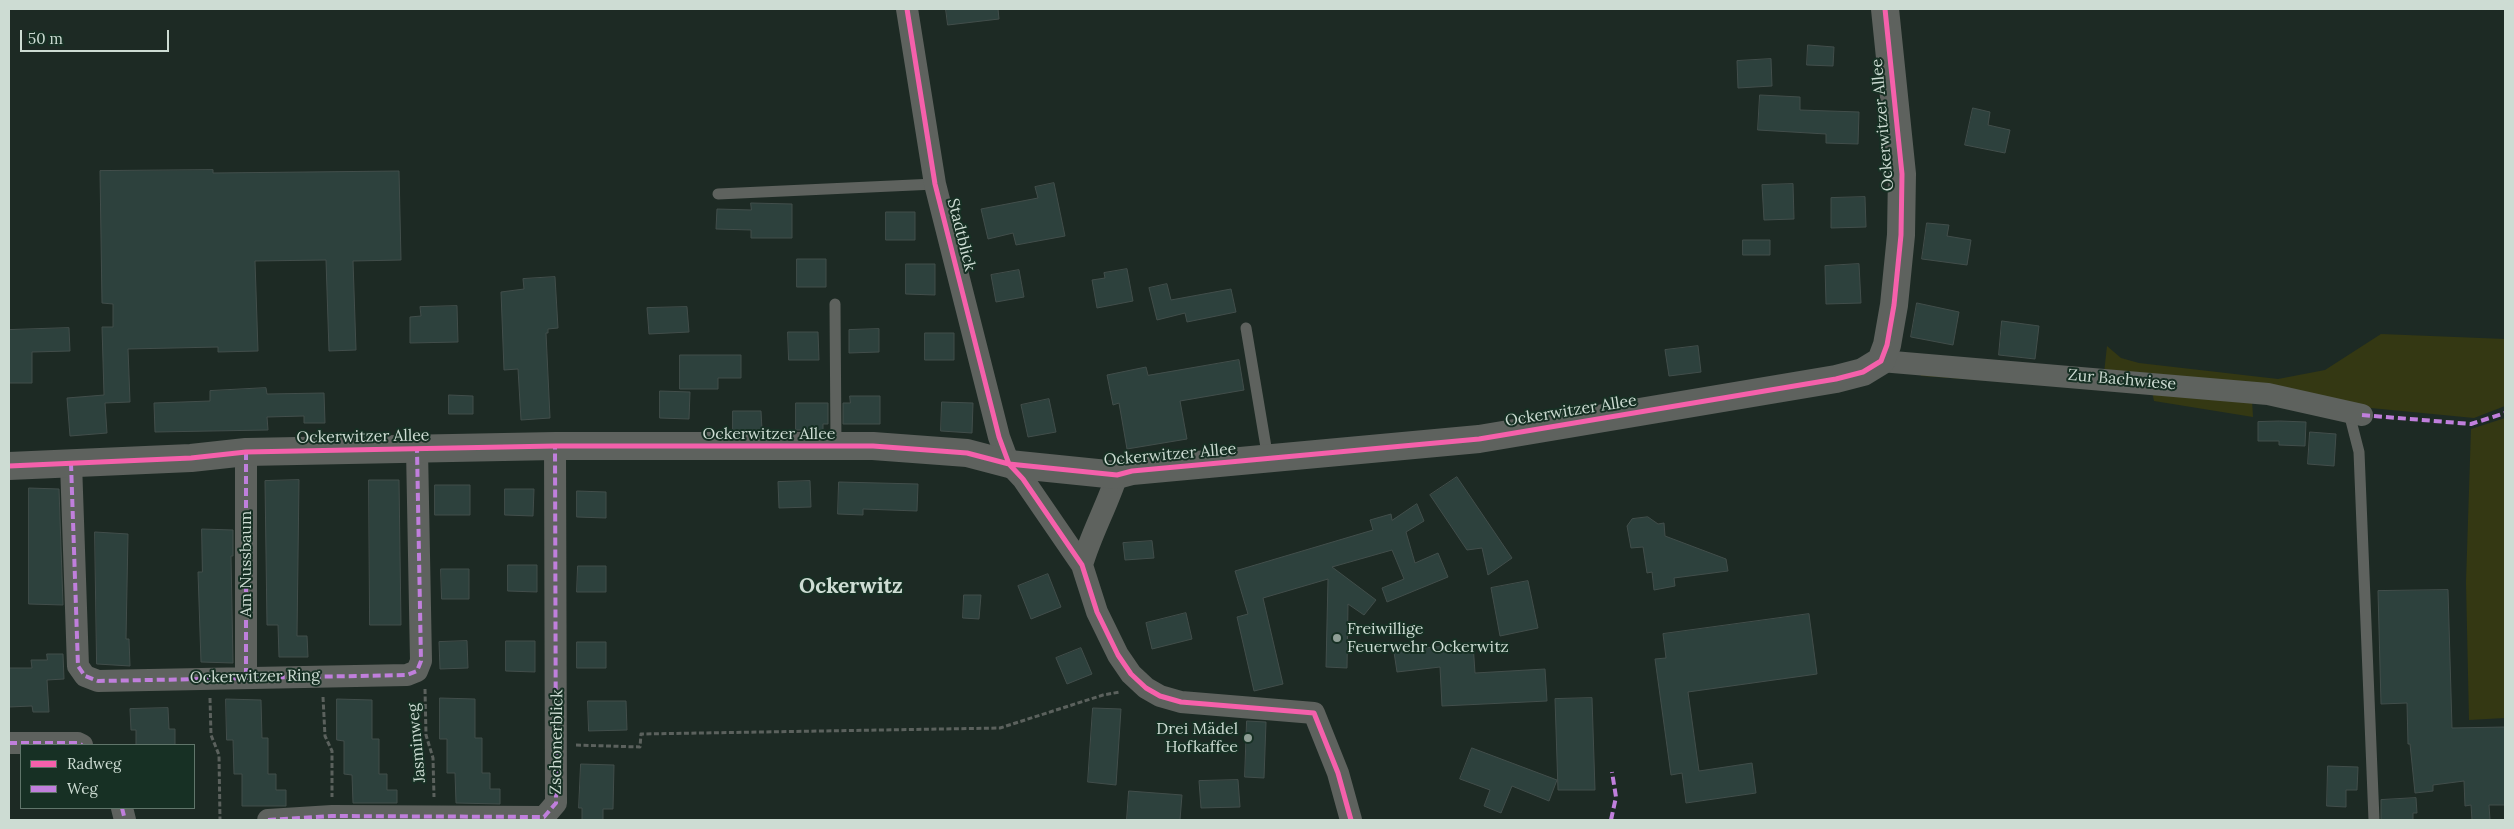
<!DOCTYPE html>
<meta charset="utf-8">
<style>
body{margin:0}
#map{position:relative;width:2514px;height:829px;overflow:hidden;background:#1d2a24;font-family:Lora,serif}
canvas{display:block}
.frame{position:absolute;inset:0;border:10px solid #cddcd3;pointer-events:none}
.legend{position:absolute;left:20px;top:744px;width:175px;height:65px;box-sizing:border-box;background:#173024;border:1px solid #60756a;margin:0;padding:6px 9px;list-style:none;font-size:15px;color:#cddcd3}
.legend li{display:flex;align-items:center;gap:10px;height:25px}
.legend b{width:25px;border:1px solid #60756a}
.scale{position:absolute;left:20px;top:30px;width:149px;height:22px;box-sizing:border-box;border:2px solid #cddcd3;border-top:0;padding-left:6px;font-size:15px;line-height:18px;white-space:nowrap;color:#cddcd3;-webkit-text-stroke:4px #173024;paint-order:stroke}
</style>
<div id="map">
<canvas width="2514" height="829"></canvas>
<div class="frame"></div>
<ul class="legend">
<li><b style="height:6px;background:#f560ab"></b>Radweg</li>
<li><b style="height:6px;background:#c07fdc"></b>Weg</li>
</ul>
<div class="scale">50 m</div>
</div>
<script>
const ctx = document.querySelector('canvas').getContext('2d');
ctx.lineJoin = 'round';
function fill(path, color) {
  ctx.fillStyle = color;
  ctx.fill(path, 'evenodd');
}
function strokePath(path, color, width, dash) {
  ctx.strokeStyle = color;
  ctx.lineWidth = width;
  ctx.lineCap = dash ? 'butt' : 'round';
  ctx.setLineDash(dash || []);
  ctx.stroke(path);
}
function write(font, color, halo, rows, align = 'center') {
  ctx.font = font + ' Lora,serif';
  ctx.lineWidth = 4;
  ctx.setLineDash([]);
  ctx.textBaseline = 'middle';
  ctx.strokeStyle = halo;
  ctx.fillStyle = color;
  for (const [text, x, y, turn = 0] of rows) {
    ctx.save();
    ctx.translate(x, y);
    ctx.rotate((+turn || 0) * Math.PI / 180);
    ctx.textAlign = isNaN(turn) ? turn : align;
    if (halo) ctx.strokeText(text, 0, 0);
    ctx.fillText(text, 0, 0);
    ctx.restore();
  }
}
const green = new Path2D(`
 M 2381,334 L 2505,339 L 2505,406 L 2474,418 L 2350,406 L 2104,373 L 2107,346 L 2121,358 L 2139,363 L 2278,379 L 2325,370 Z
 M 1920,370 L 2252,400 L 2253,417 L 2154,401 L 2152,392 L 1921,376 Z
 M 2505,418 L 2505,718 L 2469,720 L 2466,582 L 2471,429 Z`);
const building = new Path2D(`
 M 946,9 L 998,9 L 999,19 L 948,25 Z
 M 1808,45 L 1834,47 L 1833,66 L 1807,65 Z
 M 1771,59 L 1772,86 L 1738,88 L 1737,61 Z
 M 1760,95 L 1800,97 L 1800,110 L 1859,112 L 1858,144 L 1826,143 L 1826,134 L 1758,130 Z
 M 1973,108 L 1990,112 L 1988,125 L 2010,130 L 2005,153 L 1965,145 Z
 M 213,170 L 213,173 L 399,171 L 401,260 L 353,261 L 356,350 L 329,351 L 326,260 L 255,261 L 258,351 L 218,352 L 218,347 L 128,349 L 130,402 L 105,403 L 107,433 L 70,436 L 67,398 L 104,395 L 102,327 L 113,327 L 113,304 L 102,303 L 100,171 Z
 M 1054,183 L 1065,236 L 1016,245 L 1013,233 L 988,239 L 981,209 L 1038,198 L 1035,187 Z
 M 1793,184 L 1794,219 L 1764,220 L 1762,185 Z
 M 1865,197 L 1866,227 L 1831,228 L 1831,198 Z
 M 751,203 L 792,204 L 792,238 L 751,238 L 751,230 L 716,229 L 717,209 L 751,210 Z
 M 886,212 L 915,212 L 915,240 L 886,240 Z
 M 1927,223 L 1949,225 L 1947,236 L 1971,240 L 1967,265 L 1922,259 Z
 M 1743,240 L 1770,240 L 1770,255 L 1743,255 Z
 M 797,259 L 826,259 L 826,287 L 797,287 Z
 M 906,264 L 935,264 L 935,295 L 906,294 Z
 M 1859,264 L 1861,303 L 1826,304 L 1825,266 Z
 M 1127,269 L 1133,301 L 1097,308 L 1092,280 L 1105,278 L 1104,273 Z
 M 1019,270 L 1024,297 L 996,302 L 991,275 Z
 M 555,277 L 558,328 L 548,329 L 548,333 L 546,333 L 550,418 L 521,420 L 518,369 L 504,370 L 501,292 L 524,289 L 523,279 Z
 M 1167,284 L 1171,300 L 1231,289 L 1236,312 L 1187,322 L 1185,313 L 1157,320 L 1149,288 Z
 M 1917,303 L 1959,312 L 1953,345 L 1911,337 Z
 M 457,306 L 458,342 L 410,343 L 410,317 L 421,316 L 420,307 Z
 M 687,307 L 689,332 L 649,334 L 647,308 Z
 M 2002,321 L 2039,326 L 2035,359 L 1999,355 Z
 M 69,328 L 70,351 L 32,352 L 32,383 L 9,383 L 9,330 Z
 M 879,329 L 879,352 L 849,353 L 849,330 Z
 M 788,332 L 818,332 L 819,360 L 789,360 Z
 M 925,333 L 954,333 L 954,360 L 925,360 Z
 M 1698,346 L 1701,372 L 1669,376 L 1665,350 Z
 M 680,355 L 741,355 L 741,378 L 718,378 L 718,389 L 680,389 Z
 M 1239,360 L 1244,390 L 1180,401 L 1187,439 L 1127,449 L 1119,403 L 1113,405 L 1107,375 L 1146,367 L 1148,375 Z
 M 266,388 L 267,394 L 324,393 L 325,423 L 304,423 L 304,416 L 267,417 L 268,430 L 155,432 L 154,403 L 210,401 L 210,391 Z
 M 660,391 L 690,392 L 689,419 L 660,418 Z
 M 449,395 L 473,396 L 473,414 L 449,414 Z
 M 850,396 L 880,396 L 880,424 L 843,424 L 843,403 L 850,403 Z
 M 1049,399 L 1056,432 L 1028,437 L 1021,405 Z
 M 942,402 L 973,403 L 972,433 L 941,431 Z
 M 796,403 L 828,403 L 828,424 L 823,424 L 823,430 L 796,430 Z
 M 733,411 L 761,411 L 762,430 L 733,430 Z
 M 2280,421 L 2306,422 L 2305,446 L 2279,445 L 2279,441 L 2258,441 L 2258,422 Z
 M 2310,432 L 2336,434 L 2334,466 L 2308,464 Z
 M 1457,477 L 1512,558 L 1488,575 L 1482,548 L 1467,550 L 1430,495 Z
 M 299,480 L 297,636 L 307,636 L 308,657 L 279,657 L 278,625 L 267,625 L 265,481 Z
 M 369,480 L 399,480 L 401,625 L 370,625 Z
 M 810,481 L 811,507 L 779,508 L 778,482 Z
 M 839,482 L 918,484 L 917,511 L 863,509 L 863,515 L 838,514 Z
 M 435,485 L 470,485 L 470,515 L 435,515 Z
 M 29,488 L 59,489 L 63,605 L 29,604 Z
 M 505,489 L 534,489 L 533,516 L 505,515 Z
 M 577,491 L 606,492 L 606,518 L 577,517 Z
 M 1417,504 L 1424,521 L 1406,532 L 1415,563 L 1438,553 L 1448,577 L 1387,602 L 1382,588 L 1404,579 L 1392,550 L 1332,567 L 1376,600 L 1364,615 L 1348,604 L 1347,668 L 1326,667 L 1328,579 L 1263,598 L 1283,684 L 1254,691 L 1237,617 L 1248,614 L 1235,571 L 1373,530 L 1370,520 L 1391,514 L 1392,520 Z
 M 1648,517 L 1658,524 L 1664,523 L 1665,536 L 1726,559 L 1728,571 L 1674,578 L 1675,586 L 1654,590 L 1652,572 L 1647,573 L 1643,547 L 1631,548 L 1627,526 L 1632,519 Z
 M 202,529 L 233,530 L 233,556 L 231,556 L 233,663 L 201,662 L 198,572 L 202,572 Z
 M 95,532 L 128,534 L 126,639 L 129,639 L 130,666 L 97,664 Z
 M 1152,541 L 1154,558 L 1125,560 L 1123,543 Z
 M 508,565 L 537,565 L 537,592 L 508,591 Z
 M 578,566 L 606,566 L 606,592 L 577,592 Z
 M 441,569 L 469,569 L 469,599 L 442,599 Z
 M 1048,574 L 1061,607 L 1031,619 L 1018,586 Z
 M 1528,581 L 1538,628 L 1500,636 L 1491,588 Z
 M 2448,590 L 2452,728 L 2505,727 L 2505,805 L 2489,805 L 2490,820 L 2472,820 L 2471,805 L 2465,806 L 2464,781 L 2433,785 L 2433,791 L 2415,793 L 2410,744 L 2408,744 L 2407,703 L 2381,704 L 2378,591 Z
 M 964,595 L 981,595 L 979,619 L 963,618 Z
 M 1186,613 L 1192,639 L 1152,649 L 1146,623 Z
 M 1809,614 L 1817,674 L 1688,692 L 1699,771 L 1752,763 L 1756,793 L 1686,803 L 1682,773 L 1671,775 L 1655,659 L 1666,658 L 1663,634 Z
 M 467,641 L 468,668 L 440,669 L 439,642 Z
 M 506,641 L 535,641 L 535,672 L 506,671 Z
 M 577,642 L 606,642 L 606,668 L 577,668 Z
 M 1473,643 L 1475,673 L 1545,669 L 1547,701 L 1442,706 L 1440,667 L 1397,672 L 1394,652 Z
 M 1081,648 L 1092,674 L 1067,684 L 1056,658 Z
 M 47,654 L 63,654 L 64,679 L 47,680 L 49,712 L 33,712 L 32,706 L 9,707 L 9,668 L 32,668 L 31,660 L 47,660 Z
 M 440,698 L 475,699 L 475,738 L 482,738 L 482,773 L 490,773 L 490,789 L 500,789 L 500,804 L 456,803 L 455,773 L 447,773 L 447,739 L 440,739 Z
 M 1592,698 L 1595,790 L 1558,790 L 1555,699 Z
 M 226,699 L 261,700 L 262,738 L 268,738 L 268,774 L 276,774 L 276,790 L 286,790 L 286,806 L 242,806 L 242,774 L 234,774 L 233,740 L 227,740 Z
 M 337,699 L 372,700 L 372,739 L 379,739 L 379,774 L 387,774 L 387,790 L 397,790 L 397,803 L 353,803 L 352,775 L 344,774 L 344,741 L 337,740 Z
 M 588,701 L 626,701 L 627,730 L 589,731 Z
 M 168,708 L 169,729 L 175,729 L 175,745 L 136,745 L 136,730 L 131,730 L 130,709 Z
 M 1093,708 L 1121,709 L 1116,785 L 1088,782 Z
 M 1247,721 L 1266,722 L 1264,778 L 1245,777 Z
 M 1472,748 L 1557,780 L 1549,801 L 1512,786 L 1501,813 L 1484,806 L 1490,790 L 1460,779 Z
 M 581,764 L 614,765 L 613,809 L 603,809 L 603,820 L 582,820 L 582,808 L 579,808 Z
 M 2328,766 L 2358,767 L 2357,790 L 2346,790 L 2346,807 L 2327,806 Z
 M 1238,780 L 1240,807 L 1201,808 L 1199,781 Z
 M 1129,791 L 1182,795 L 1180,820 L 1127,820 Z
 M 2416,798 L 2417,813 L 2413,813 L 2413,820 L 2381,820 L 2381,800 Z`);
const path = new Path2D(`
 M 425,689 L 426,735 L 433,758 L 434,797
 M 323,697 L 325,736 L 332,751 L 332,797
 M 210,698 L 211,735 L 219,755 L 220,820
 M 576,745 L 640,747 L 641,734 L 1000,728 L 1103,695 L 1120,692`);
const service = new Path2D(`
 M 718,194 L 935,184
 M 835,304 L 836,446
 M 1246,328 L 1268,459
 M 2349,413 L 2359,452 L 2374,820`);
const minor = new Path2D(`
 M 907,9 L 935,184 L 999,437 L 1009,464 L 1023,479 L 1082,565 L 1097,612 L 1118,655 L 1131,674 L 1146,688 L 1160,696 L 1181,702 L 1314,713 L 1338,773 L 1351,820
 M 1881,361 L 2268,394 L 2362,415
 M 246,452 L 246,677
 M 71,463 L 78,666 L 85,676 L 98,681 L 407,675 L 417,671 L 421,661 L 417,449
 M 1082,565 C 1091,534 1107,506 1117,475
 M 9,743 L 78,743 L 82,745
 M 122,808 L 125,820
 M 268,820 L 332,816 L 544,817 L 556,803 L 555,446`);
const tertiary = new Path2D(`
 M 9,466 L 191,458 L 246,452 L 555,446 L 873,446 L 967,453 L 1009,464 L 1117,475 L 1132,471 L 1479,439 L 1836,379 L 1863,372 L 1881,361 L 1887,345 L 1894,305 L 1901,235 L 1902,174 L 1885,9`);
const quiet = new Path2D(`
 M 2362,415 L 2471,424 L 2505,413
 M 246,452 L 246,677
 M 71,463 L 78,666 L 85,676 L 98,681 L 407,675 L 417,671 L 421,661 L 417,449
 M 9,743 L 78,743 L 82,745
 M 122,808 L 125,820
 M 268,820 L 332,816 L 544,817 L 556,803 L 555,446
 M 1611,820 L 1616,797 L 1612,772`);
const cycleway = new Path2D(`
 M 907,9 L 935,184 L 999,437 L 1009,464 L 1023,479 L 1082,565 L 1097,612 L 1118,655 L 1131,674 L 1146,688 L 1160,696 L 1181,702 L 1314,713 L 1338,773 L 1351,820
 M 9,466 L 191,458 L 246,452 L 555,446 L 873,446 L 967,453 L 1009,464 L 1117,475 L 1132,471 L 1479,439 L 1836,379 L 1863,372 L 1881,361 L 1887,345 L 1894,305 L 1901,235 L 1902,174 L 1885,9`);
const markers = [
 [1337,638,5,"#8f9e96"],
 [1248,738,5,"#8f9e96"]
];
const streetNames = [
 ["Ockerwitzer Allee",1883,125,-95],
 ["Stadtblick",961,235,76],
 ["Zur Bachwiese",2122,380,5],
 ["Ockerwitzer Allee",1571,411,-9],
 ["Ockerwitzer Allee",769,434],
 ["Ockerwitzer Allee",363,437,-1],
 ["Ockerwitzer Allee",1170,455,-5],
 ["Am Nussbaum",246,564,-90],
 ["Ockerwitzer Ring",255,677,-1],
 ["Zschonerblick",557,742,-89],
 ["Jasminweg",417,743,-95]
];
const poiNames = [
 ["Freiwillige",1347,629],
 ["Feuerwehr Ockerwitz",1347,647],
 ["Drei Mädel",1238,729,"right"],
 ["Hofkaffee",1238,747,"right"]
];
const districtNames = [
 ["Ockerwitz",851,587]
];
fill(green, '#343813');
fill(building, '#2d413d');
strokePath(building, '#424e4b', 1);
strokePath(path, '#5b615d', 3, [5, 2.5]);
strokePath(service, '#5e625e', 11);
strokePath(minor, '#5e625e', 22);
strokePath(tertiary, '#5e625e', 28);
strokePath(quiet, '#c07fdc', 4, [8, 4]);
strokePath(cycleway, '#f560ab', 5);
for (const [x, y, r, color] of markers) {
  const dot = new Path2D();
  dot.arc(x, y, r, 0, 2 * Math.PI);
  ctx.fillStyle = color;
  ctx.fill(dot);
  strokePath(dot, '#173024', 2);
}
write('16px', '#cddcd3', '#173024', streetNames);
write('16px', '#cddcd3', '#173024', poiNames, 'left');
write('bold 21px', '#cddcd3', '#173024', districtNames);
</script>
